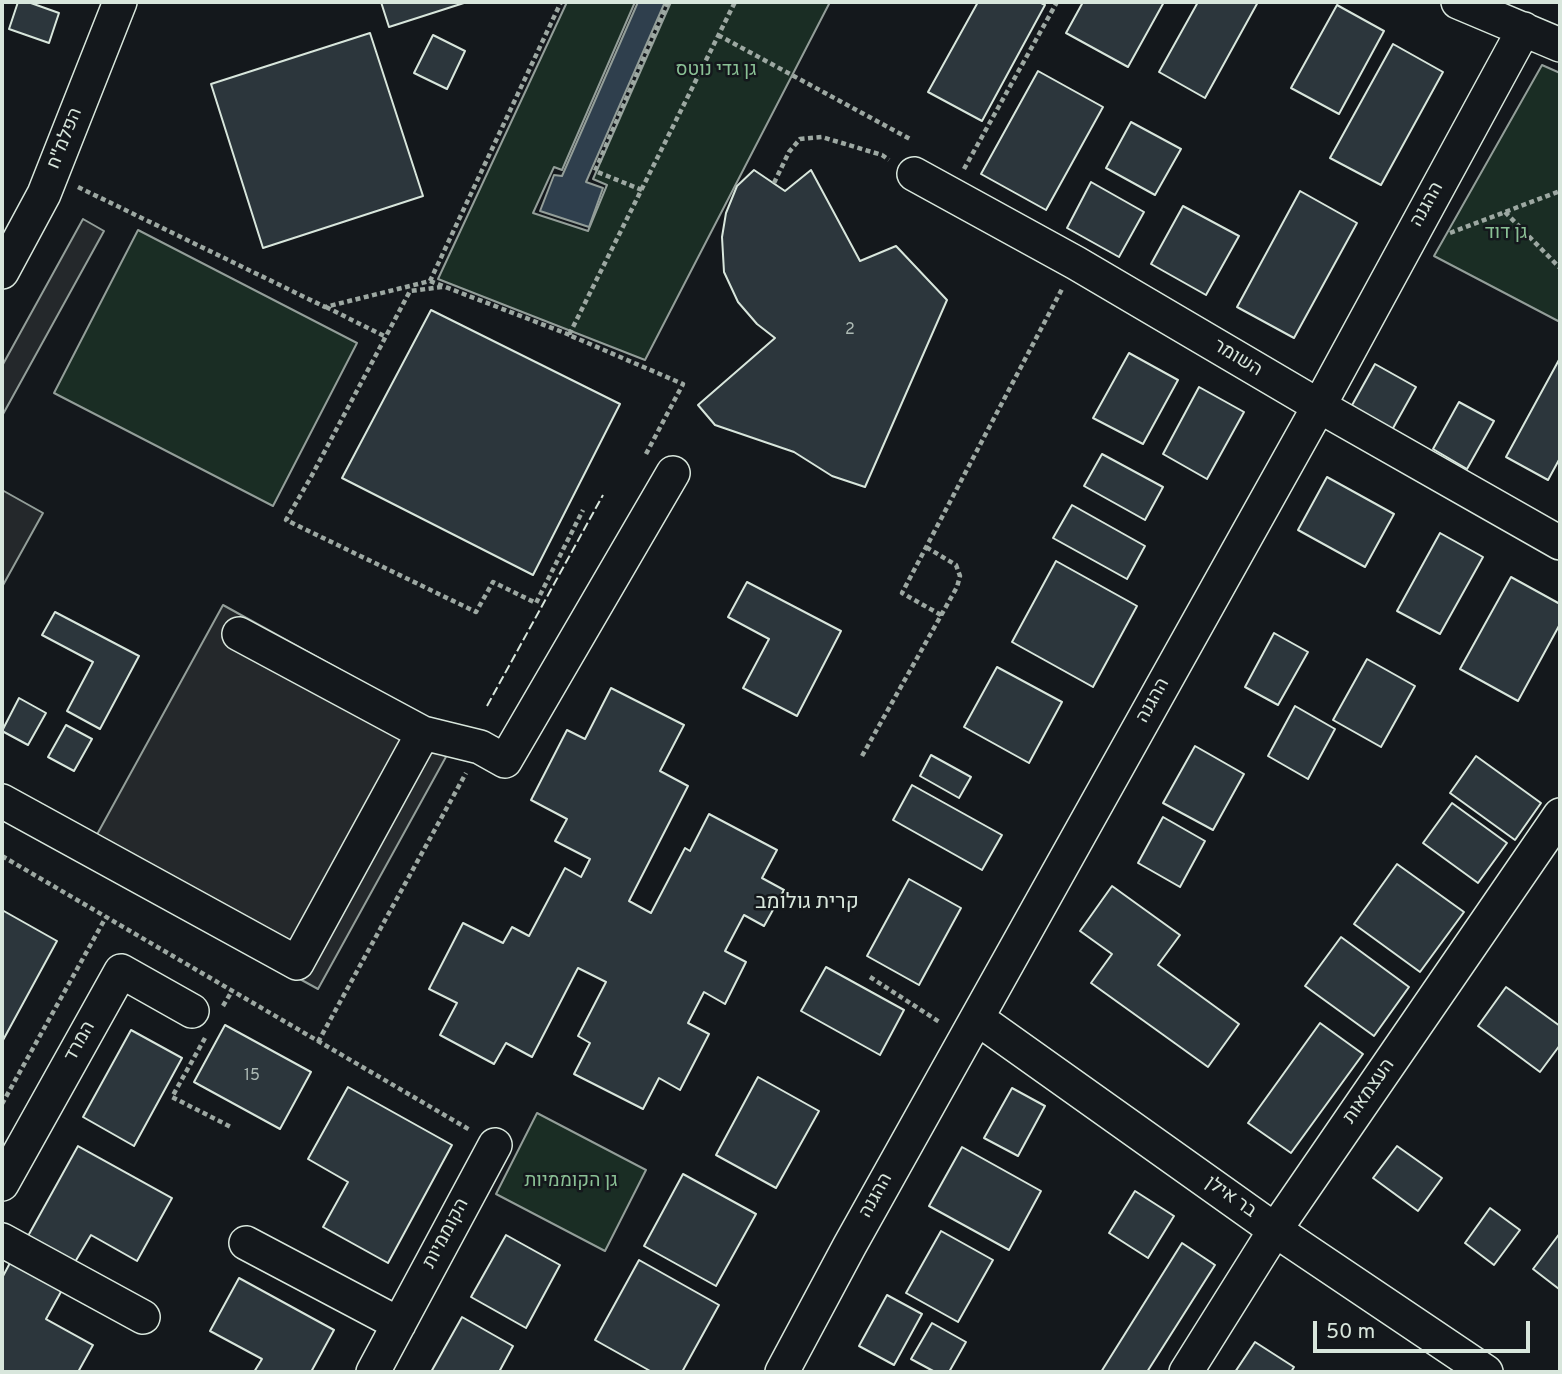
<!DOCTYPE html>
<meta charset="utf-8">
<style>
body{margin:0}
#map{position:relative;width:1562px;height:1374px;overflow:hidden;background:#14181c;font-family:Overpass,sans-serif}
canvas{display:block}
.frame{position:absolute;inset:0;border:4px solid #d8e6dc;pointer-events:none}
.scale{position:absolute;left:1313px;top:1321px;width:217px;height:32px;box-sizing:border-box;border:4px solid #d8e6dc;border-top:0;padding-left:9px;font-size:21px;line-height:24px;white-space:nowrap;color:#d8e6dc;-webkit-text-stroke:5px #14181c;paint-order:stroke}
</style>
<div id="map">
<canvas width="1562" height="1374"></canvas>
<div class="frame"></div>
<div class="scale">50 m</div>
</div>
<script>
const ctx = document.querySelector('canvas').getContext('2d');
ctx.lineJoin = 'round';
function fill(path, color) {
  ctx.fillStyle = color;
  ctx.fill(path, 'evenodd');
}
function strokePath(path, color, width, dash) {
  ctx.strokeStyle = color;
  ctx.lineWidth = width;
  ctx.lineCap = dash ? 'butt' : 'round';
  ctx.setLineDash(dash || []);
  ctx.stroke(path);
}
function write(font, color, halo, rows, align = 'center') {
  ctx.font = font + ' Overpass,Heebo,sans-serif';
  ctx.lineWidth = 5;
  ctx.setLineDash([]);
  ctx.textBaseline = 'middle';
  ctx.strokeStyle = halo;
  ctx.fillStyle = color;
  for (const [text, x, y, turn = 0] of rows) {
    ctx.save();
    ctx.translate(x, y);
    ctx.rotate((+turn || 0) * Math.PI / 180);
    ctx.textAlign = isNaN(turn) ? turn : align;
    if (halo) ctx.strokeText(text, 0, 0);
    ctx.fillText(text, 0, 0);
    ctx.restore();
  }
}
const green = new Path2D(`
 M 567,2 L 635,2 L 562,170 L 554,167 L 533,213 L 588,231 L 607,185 L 593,179 L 671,2 L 830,2 L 645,360 L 438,279 Z
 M 1542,65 L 1560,73 L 1560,322 L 1434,256 Z
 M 138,230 L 357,343 L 273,506 L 54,393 Z
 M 537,1113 L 646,1170 L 605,1251 L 496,1194 Z`);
const parking = new Path2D(`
 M 83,219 L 104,231 L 2,416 L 2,366 Z
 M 2,490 L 43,513 L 2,587 Z
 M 223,605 L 458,735 L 318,989 L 83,860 Z`);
const water = new Path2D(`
 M 638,2 L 665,2 L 586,182 L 603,188 L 589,227 L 540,211 L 554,175 L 562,176 Z`);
const building = new Path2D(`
 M 18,2 L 28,2 L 59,13 L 49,43 L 9,29 Z
 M 381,2 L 467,2 L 389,27 Z
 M 978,2 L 1039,2 L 1045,5 L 982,121 L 928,92 Z
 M 1083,2 L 1164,2 L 1128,67 L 1066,33 Z
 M 1198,2 L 1258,2 L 1205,98 L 1159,72 Z
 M 1337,5 L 1384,31 L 1339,114 L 1291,88 Z
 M 370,33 L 423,196 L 263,248 L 211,84 Z
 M 433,35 L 465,51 L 447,89 L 414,73 Z
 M 1393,44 L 1443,72 L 1381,185 L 1330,158 Z
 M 1038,71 L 1103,107 L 1046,210 L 981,174 Z
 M 1131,122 L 1181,149 L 1155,195 L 1106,168 Z
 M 754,170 L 785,191 L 811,170 L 860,261 L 896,246 L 947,300 L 865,487 L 832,476 L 794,452 L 715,425 L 698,405 L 775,338 L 757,324 L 738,302 L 724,272 L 722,237 L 726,213 L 737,186 Z
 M 1091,182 L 1144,212 L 1119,257 L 1067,228 Z
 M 1300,191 L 1357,223 L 1294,338 L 1237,307 Z
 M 1183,206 L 1239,236 L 1206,295 L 1151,264 Z
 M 431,310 L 620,404 L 533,575 L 342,478 Z
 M 1129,353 L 1178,380 L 1143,444 L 1093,418 Z
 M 1560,358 L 1560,458 L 1548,480 L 1506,457 Z
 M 1375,364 L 1416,387 L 1392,430 L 1351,407 Z
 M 1199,387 L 1244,412 L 1207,479 L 1163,454 Z
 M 1459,402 L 1494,421 L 1467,469 L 1433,449 Z
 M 1102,454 L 1163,487 L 1145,520 L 1084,486 Z
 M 1327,477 L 1394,514 L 1365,567 L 1298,530 Z
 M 1072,505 L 1145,546 L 1127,579 L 1053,538 Z
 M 1440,533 L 1483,557 L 1440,634 L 1397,611 Z
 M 1056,561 L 1137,606 L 1093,687 L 1012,642 Z
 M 1511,577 L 1560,604 L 1560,624 L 1518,701 L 1460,669 Z
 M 747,582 L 841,631 L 797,716 L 743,688 L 769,639 L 728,617 Z
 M 55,612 L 139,656 L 100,729 L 67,711 L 93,662 L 42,635 Z
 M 1274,633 L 1308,652 L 1278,705 L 1245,687 Z
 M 1367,659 L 1415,686 L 1381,747 L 1333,720 Z
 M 997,667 L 1062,702 L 1029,763 L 964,727 Z
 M 611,688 L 684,725 L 660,771 L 688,786 L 629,901 L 651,913 L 685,848 L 690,851 L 709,814 L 777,850 L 762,878 L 784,890 L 764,926 L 744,915 L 725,951 L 746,962 L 725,1004 L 704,992 L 688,1023 L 709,1034 L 680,1090 L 659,1078 L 643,1109 L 574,1074 L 590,1043 L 578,1036 L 606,982 L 578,968 L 532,1057 L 506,1043 L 494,1064 L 440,1035 L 457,1003 L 429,989 L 463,923 L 503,943 L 512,927 L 529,936 L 565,868 L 581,877 L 590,859 L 555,841 L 567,819 L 531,800 L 567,730 L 585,739 Z
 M 19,698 L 46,713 L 28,745 L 2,731 Z
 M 1295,706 L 1335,729 L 1308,779 L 1268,756 Z
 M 66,725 L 92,739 L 74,771 L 48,757 Z
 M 1195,746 L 1244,774 L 1213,830 L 1163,803 Z
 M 931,755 L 971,777 L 959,798 L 920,776 Z
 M 1476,756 L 1541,803 L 1515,840 L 1450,793 Z
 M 912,785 L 1002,835 L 982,870 L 893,820 Z
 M 1452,803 L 1507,843 L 1478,883 L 1423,843 Z
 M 1163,817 L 1205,841 L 1180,887 L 1138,863 Z
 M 1397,864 L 1464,912 L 1420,972 L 1354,924 Z
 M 909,879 L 961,908 L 919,985 L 867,956 Z
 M 1112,886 L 1180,935 L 1158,965 L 1239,1024 L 1208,1067 L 1091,983 L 1112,954 L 1080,931 Z
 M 2,910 L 57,941 L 2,1042 Z
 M 1341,937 L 1409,987 L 1374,1036 L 1305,986 Z
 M 826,967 L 904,1010 L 880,1055 L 801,1011 Z
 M 1506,987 L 1560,1026 L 1560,1045 L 1540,1072 L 1478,1026 Z
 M 1320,1023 L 1363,1054 L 1291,1153 L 1248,1123 Z
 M 225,1025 L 311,1072 L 280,1129 L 194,1082 Z
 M 131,1030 L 182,1058 L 134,1146 L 83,1117 Z
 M 758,1077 L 819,1111 L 776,1188 L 716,1155 Z
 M 348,1087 L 452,1145 L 388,1263 L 323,1227 L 348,1182 L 308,1159 Z
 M 1012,1088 L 1045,1106 L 1018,1156 L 984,1138 Z
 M 78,1146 L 172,1198 L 137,1261 L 91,1235 L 75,1262 L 28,1236 Z
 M 1397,1146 L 1442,1178 L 1418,1211 L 1373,1178 Z
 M 962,1147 L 1041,1191 L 1009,1250 L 929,1206 Z
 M 683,1174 L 756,1214 L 716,1286 L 644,1246 Z
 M 1135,1191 L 1174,1216 L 1148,1258 L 1109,1233 Z
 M 1490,1208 L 1520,1230 L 1494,1265 L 1465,1243 Z
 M 941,1231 L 993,1260 L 958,1322 L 906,1293 Z
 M 1560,1233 L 1560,1288 L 1559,1289 L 1533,1269 Z
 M 506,1235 L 560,1265 L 526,1328 L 471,1297 Z
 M 1182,1243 L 1215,1265 L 1147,1372 L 1101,1372 Z
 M 639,1260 L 719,1305 L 682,1372 L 652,1372 L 595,1340 Z
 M 11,1261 L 62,1290 L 46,1319 L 93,1345 L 78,1372 L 2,1372 L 2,1278 Z
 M 239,1278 L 334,1330 L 311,1372 L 254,1372 L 262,1359 L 210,1331 Z
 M 887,1295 L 922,1314 L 894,1365 L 859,1346 Z
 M 462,1317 L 513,1346 L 499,1372 L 431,1372 Z
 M 932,1323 L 966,1342 L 949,1372 L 935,1372 L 911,1359 Z
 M 1255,1342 L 1294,1367 L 1291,1372 L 1235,1372 Z`);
const path = new Path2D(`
 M 718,35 L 910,139
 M 964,169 L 1057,2
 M 774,183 L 789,152 L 800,139 L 822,137 L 882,155 L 889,160
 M 78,187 L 325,307 L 430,281 L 561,2
 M 642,190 L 595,171 L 668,2
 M 1505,212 L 1560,268
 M 1450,233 L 1560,191
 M 430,281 L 570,335
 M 442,287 L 410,291 L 311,477 L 286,520 L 476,612 L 493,582 L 536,603 L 583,510
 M 326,307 L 386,337
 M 646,454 L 683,384 L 569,335 L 735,2
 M 941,615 L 902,593 L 1062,289
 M 862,756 L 957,587 L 960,576 L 956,565 L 926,547
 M 2,856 L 470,1130
 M 870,977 L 941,1023
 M 223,1006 L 232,991
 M 205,1038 L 172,1097 L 233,1128
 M 318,1042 L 466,773
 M 2,1104 L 106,917`);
const minor = new Path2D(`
 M 1458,2 L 1560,45
 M 914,174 L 1076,263 L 1319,406 L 1560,543
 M 2,272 L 44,194 L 120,2
 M 239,634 L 423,733 L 480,747 L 505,761 L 673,473
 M 2,801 L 297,963 L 423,733
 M 977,1018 L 1275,1230 L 1486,1372
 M 2,1184 L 121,971 L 192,1011
 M 2,1240 L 143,1317
 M 246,1243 L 399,1324
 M 373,1372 L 495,1145
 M 782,1372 L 850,1245 L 1319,406 L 1524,29
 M 1186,1372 L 1275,1230 L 1560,815`);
const fence = new Path2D(`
 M 487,706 L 603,495`);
const numberNames = [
 ["2",850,331],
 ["15",252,1077]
];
const parkNames = [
 ["גן גדי נוטס",716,71],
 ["גן דוד",1506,234],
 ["גן הקוממיות",571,1182]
];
const streetNames = [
 ["הפלמ\"ח",66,139,-68],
 ["ההגנה",1428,205,-61],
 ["השומר",1237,359,31],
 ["ההגנה",1154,701,-61],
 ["המרד",81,1042,-61],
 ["העצמאות",1370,1092,-55],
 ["ההגנה",877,1196,-61],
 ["בר אילן",1230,1198,35],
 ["הקוממיות",447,1234,-62]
];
const neighbourhoodNames = [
 ["קרית גולומב",807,904]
];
fill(green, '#1a2d24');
strokePath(green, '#939e99', 2);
fill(parking, '#24282b');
strokePath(parking, '#939e99', 2);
fill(water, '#2f3f4d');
strokePath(water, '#939e99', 2);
fill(building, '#2c363c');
strokePath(building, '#d8e6dc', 2);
strokePath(minor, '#d8e6dc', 36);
strokePath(path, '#9da8a2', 4.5, [5, 3.5]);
strokePath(minor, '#14181c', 33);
strokePath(fence, '#d8e6dc', 2, [9, 3.5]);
write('16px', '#adbab4', null, numberNames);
write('19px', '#8ac095', '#14181c', parkNames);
write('19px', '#d8e6dc', '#14181c', streetNames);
write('21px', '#d8e6dc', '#14181c', neighbourhoodNames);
</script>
